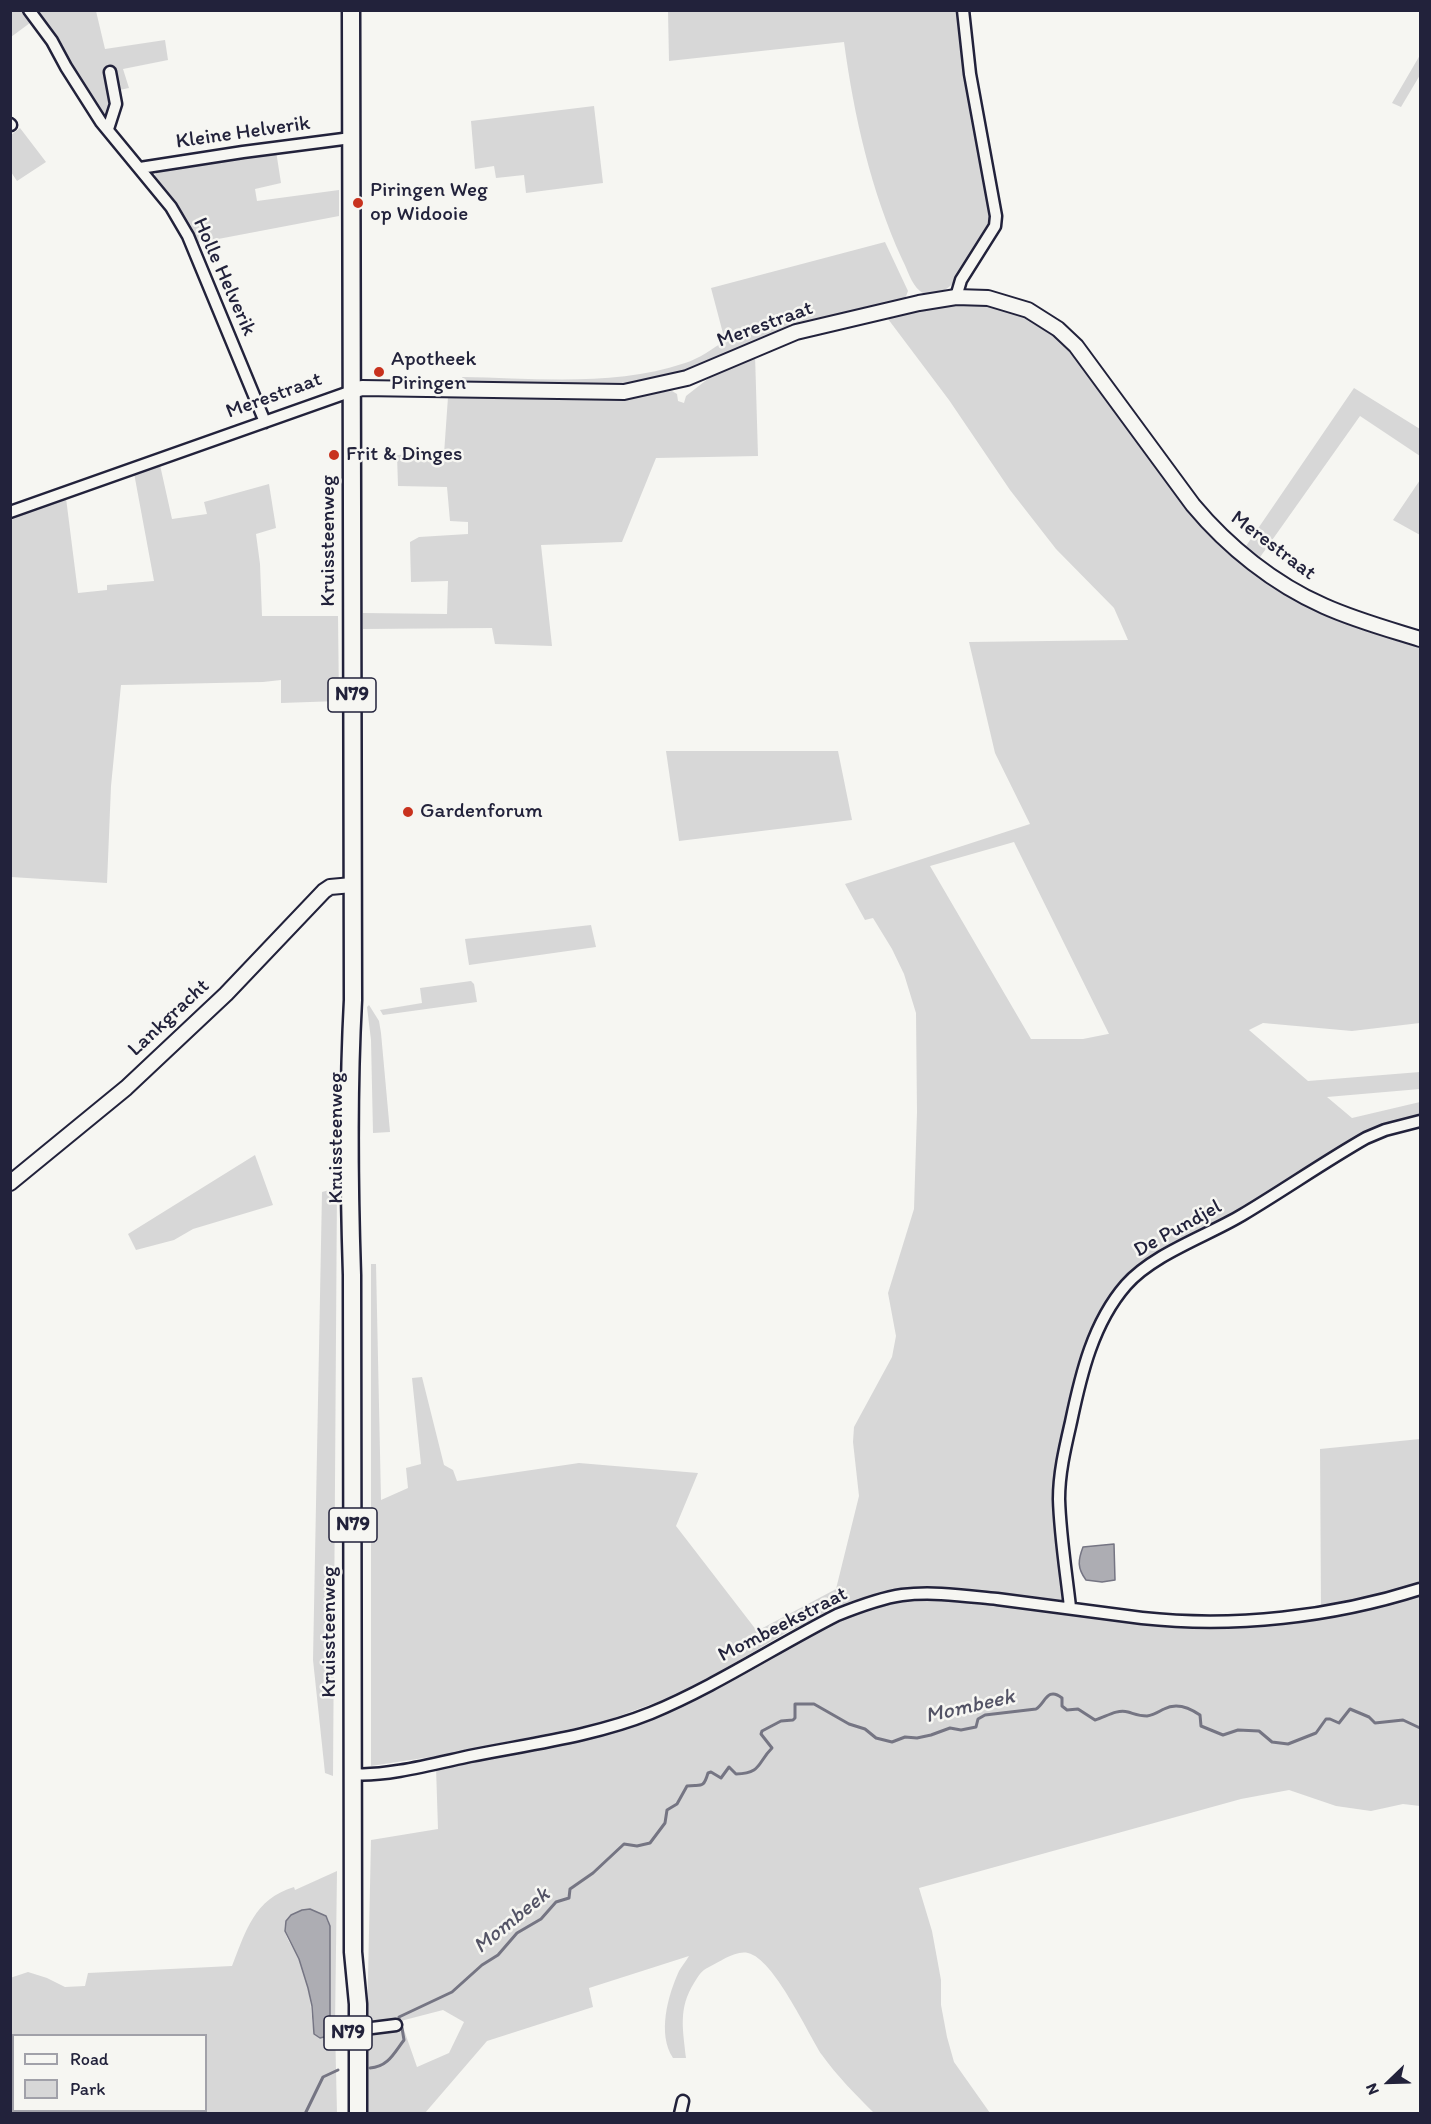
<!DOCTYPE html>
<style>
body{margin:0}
#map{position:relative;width:1431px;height:2124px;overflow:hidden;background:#f6f6f2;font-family:Itim,sans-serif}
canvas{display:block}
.frame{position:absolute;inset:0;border:12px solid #22223b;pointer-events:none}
.legend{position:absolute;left:12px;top:2034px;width:195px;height:78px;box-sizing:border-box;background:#f6f6f2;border:2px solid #a1a1a9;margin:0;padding:8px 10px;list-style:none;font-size:18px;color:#22223b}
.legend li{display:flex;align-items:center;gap:12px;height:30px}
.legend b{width:30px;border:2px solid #a1a1a9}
.north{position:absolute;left:1359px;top:2052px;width:60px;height:60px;-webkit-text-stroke:4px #f6f6f2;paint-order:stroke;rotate:247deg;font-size:16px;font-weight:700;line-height:24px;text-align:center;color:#22223b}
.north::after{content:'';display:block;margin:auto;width:21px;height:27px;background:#22223b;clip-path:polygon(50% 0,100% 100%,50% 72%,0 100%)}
</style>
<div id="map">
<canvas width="1431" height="2124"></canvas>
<div class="frame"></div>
<ul class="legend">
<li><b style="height:8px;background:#f6f6f2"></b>Road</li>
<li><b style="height:16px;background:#d7d7d7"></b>Park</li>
</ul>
<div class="north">N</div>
</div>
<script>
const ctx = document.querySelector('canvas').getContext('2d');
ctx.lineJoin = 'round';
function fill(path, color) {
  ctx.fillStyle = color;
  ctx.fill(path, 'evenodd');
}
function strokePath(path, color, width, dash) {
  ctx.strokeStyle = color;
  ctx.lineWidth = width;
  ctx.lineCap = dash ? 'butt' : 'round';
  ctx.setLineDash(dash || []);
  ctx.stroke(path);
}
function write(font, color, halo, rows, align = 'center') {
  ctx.font = font + ' Itim,sans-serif';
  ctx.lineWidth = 5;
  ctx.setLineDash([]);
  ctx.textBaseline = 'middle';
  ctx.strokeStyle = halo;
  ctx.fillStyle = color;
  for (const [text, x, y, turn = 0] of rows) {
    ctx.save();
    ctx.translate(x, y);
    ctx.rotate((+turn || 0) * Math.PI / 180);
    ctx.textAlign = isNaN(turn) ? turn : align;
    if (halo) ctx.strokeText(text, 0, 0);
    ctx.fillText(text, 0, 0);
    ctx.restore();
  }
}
const green = new Path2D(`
 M 11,11 L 96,11 L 105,49 L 165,40 L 168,60 L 123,69 L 129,88 L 110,92 C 112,102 111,114 104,122 L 34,20 L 11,37 Z
 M 668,11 L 958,11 L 966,84 L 992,216 C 990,236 967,263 956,280 C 950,289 930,300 920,291 C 911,284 907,268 902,259 C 871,191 854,116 844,42 L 669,61 Z
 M 1420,55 L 1420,75 L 1401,107 L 1392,103 Z
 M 594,106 L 603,183 L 526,193 L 524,175 L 496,178 L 494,166 L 475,169 L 471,121 Z
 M 20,128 L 46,162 L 17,181 L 11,172 L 11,135 Z
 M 276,151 L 281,183 L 255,189 L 257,201 L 339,190 L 339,216 L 197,243 L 182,216 L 153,178 L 159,169 Z
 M 885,242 L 908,291 L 905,299 L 819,319 L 774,334 L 672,377 L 611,389 L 462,385 L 462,377 C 535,378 615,387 685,363 C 699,359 713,348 725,341 L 711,288 Z
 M 968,301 L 1027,315 L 1053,333 L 1072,353 L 1118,410 L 1206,531 L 1248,568 L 1294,600 L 1363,630 L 1420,647 L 1420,1023 L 1352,1031 L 1263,1023 L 1249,1030 L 1308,1081 L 1420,1072 L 1420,1089 L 1327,1097 L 1352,1118 L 1420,1102 L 1420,1116 L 1394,1122 L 1272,1193 L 1147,1262 L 1109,1300 L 1062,1445 L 1065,1599 L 1063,1602 L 885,1594 L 840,1608 L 789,1631 L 685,1692 L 600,1723 L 437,1756 L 371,1766 L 371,1264 L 376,1264 L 381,1500 L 408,1488 L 406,1468 L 421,1464 L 412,1378 L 422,1377 L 444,1465 L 453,1470 L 457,1481 L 579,1463 L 698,1473 L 676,1526 L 757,1631 L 836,1589 L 859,1496 L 853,1442 L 854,1427 L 892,1357 L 896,1336 L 888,1293 L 914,1209 L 917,1112 L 916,1013 L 904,974 L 892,949 L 873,918 L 865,920 L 845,884 L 1030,824 L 995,753 L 969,642 L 1128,640 L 1114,608 L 1056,549 L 1010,490 L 949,400 L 885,315 ZM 1014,842 L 1109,1034 L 1108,1034 L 1083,1039 L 1031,1039 L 930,866 Z
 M 755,354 L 758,456 L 656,458 L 622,542 L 541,545 L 552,646 L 495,644 L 492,628 L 363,629 L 363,613 L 447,614 L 448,581 L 411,582 L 410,542 L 419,537 L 468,534 L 468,522 L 450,521 L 447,487 L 398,486 L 397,455 L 444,454 L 448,397 L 612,399 L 672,391 L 677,394 L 678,401 L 684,403 L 686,396 L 723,367 Z
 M 1354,388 L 1420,429 L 1420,456 L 1360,416 L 1258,560 L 1244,549 Z
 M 160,465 L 172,519 L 207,514 L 204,502 L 269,484 L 276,528 L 256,534 L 260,564 L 262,616 L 338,616 L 339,701 L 281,703 L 281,680 L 263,682 L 121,685 L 111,786 L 107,883 L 11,877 L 11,518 L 66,498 L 78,593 L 107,590 L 107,585 L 154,581 L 134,473 Z
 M 1420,480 L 1420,535 L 1393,520 Z
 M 666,751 L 838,751 L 852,820 L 679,841 Z
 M 591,925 L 596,947 L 469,965 L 465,939 Z
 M 471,981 L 474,984 L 477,1002 L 383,1015 L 380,1010 L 422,1003 L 420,988 Z
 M 369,1005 L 379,1021 L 381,1033 L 390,1132 L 373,1133 L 371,1040 L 367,1007 Z
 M 255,1155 L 273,1205 L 193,1229 L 174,1240 L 136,1250 L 128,1234 Z
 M 337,1188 L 333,1776 L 325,1773 L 313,1660 L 322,1192 Z
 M 1420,1439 L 1420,1585 L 1388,1595 L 1321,1608 L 1320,1449 Z
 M 1420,1595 L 1420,1806 L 1403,1804 L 1371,1811 L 1336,1806 L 1289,1790 L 1241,1799 L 919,1888 L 932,1931 L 941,1980 L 941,2005 L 947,2037 L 954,2062 L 990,2113 L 874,2113 C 856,2095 837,2076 822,2055 C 807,2032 774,1959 748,1953 C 735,1950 720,1962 709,1967 C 701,1971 699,1975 694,1983 C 678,2009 683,2029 686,2058 L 673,2058 C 657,2034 668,1995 679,1971 C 682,1966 686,1961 689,1956 L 589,1988 L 593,2007 L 487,2041 L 425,2113 L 367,2114 L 368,2035 L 403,2027 L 417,2067 L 449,2053 L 464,2022 L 443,2010 L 389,2024 L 367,2024 L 371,1840 L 438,1829 L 436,1767 L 655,1715 L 709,1692 L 837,1619 L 864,1609 L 905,1600 L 939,1599 L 984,1602 L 1182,1624 L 1249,1627 L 1299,1623 Z
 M 337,1871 L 335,2027 L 337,2113 L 11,2113 L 10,1978 L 28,1972 L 47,1978 L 65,1987 L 85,1986 L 88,1973 L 232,1966 C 246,1931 254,1899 294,1887 L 295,1890 ZM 306,1909 L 325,1915 L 329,1921 L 330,2027 L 328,2035 L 314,2034 C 310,2004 310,1975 293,1948 C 287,1938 281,1929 288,1918 ZM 14,2036 L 206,2036 L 206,2110 L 14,2110 Z`);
const water = new Path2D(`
 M 1114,1544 L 1115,1580 L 1102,1582 L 1086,1580 C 1077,1568 1078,1560 1083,1547 Z
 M 310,1909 L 326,1916 L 330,1926 L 330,2027 L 328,2036 L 320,2038 L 314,2034 L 312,2006 L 308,1988 L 299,1959 L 285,1931 L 286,1921 L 291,1915 L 302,1910 Z`);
const stream = new Path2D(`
 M 399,2020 L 399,2017 L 452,1992 L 482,1965 L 498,1955 L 517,1933 L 541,1919 L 556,1902 L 569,1898 L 570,1889 L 593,1873 L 624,1844 L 637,1846 L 650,1843 L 665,1823 L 667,1810 L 677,1804 L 687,1786 C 701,1784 703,1790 708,1773 L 711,1772 L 721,1778 L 729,1767 L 736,1774 C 762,1773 757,1763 772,1748 L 761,1734 L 762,1731 L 781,1721 L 793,1720 L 795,1718 L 795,1704 L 814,1704 L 849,1724 L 865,1729 L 876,1738 L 892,1742 L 905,1737 L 917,1738 L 931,1735 L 950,1728 L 961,1730 L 976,1727 L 978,1719 L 985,1715 L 1036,1709 C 1045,1704 1047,1686 1062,1698 L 1062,1706 L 1067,1710 L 1078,1709 L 1095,1720 C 1106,1717 1116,1709 1128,1712 C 1135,1714 1139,1716 1147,1716 C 1154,1715 1158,1712 1164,1709 C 1177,1702 1190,1708 1200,1715 L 1201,1726 L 1223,1735 L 1238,1730 L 1259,1731 L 1272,1742 L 1288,1744 L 1316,1733 L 1326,1719 L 1330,1719 L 1339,1723 L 1350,1709 L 1369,1717 L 1375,1723 L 1403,1720 L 1420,1728
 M 370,2068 C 388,2067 394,2053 404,2040 L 402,2028
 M 305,2114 L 323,2077 L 338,2070`);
const street = new Path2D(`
 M 29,10 L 52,41 L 66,67 L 101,122 L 171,207 L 188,236 L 265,422
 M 10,124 L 11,125
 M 108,129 L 116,104 L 110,72
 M 140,168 L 243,152 L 351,138
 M 956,297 L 961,280 L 995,226 L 996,216 L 970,74 L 963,10
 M 10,512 L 352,391
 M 1070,1607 C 1066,1571 1060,1535 1059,1499 C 1059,1473 1065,1448 1071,1422 C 1081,1374 1093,1323 1126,1285 C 1153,1254 1207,1236 1242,1215 C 1284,1190 1324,1162 1366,1138 L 1385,1130 L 1420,1121
 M 353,1774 C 385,1777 437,1763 470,1756 C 530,1744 594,1736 651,1713 C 716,1686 774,1647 837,1615 C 857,1607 880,1598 902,1595 C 933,1591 966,1596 997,1599 C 1045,1605 1093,1612 1142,1618 C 1234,1628 1332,1617 1420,1589
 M 348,2031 L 396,2025
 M 680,2114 L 683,2101`);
const secondary = new Path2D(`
 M 352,391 L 362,388 L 624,392 L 687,378 L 796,332 L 919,303 L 956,297 L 988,298 L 1028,310 L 1058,329 L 1076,346 L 1193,505 C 1228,547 1274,584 1324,606 C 1355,620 1388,629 1420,639
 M 10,1183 L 126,1088 L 226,994 L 324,891 L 330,887 L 352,885`);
const primary = new Path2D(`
 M 351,10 L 353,1000 C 348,1092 349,1184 352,1275 L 353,1952 L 358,2004 L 358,2114`);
const markers = [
 [358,203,6,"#c8321e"],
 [379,372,6,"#c8321e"],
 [334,455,6,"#c8321e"],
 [408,812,6,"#c8321e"]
];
const shields = [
 [352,695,48],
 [353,1525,48],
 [348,2033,48]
];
const shieldNames = [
 ["N79",352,695],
 ["N79",353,1525],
 ["N79",348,2033]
];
const streetNames = [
 ["Kleine Helverik",243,133,-8],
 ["Holle Helverik",224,277,66],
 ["Merestraat",765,325,-20],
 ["Merestraat",274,396,-20],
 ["Kruissteenweg",329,541,-90],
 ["Merestraat",1273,546,37],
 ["Lankgracht",169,1018,-43],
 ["Kruissteenweg",337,1138,-90],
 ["De Pundjel",1178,1229,-29],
 ["Mombeekstraat",783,1625,-27],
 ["Kruissteenweg",330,1632,-90]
];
const poiNames = [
 ["Piringen Weg",370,191],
 ["op Widooie",370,215],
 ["Apotheek",391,360],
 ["Piringen",391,384],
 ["Frit & Dinges",346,455],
 ["Gardenforum",420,812]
];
const waterNames = [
 ["Mombeek",970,1707,-13],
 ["Mombeek",512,1921,-39]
];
fill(green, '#d7d7d7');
fill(water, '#adadb3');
strokePath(water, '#757583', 1.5);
strokePath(stream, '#757583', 3);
strokePath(street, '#22223b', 15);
strokePath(secondary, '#22223b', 18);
strokePath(primary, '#22223b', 21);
strokePath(street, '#f6f6f2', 10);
strokePath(secondary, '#f6f6f2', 14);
strokePath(primary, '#f6f6f2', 16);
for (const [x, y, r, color] of markers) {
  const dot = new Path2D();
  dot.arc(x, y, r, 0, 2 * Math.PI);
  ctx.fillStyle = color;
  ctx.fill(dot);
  strokePath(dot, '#f6f6f2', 2);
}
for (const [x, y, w] of shields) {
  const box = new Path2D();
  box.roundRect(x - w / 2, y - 17, w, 34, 4.5);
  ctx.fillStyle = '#f6f6f2';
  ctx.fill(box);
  strokePath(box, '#22223b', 1.5);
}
write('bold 20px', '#22223b', null, shieldNames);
write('21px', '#22223b', '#f6f6f2', streetNames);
write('21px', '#22223b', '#f6f6f2', poiNames, 'left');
write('italic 22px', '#535365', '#f6f6f2', waterNames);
</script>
